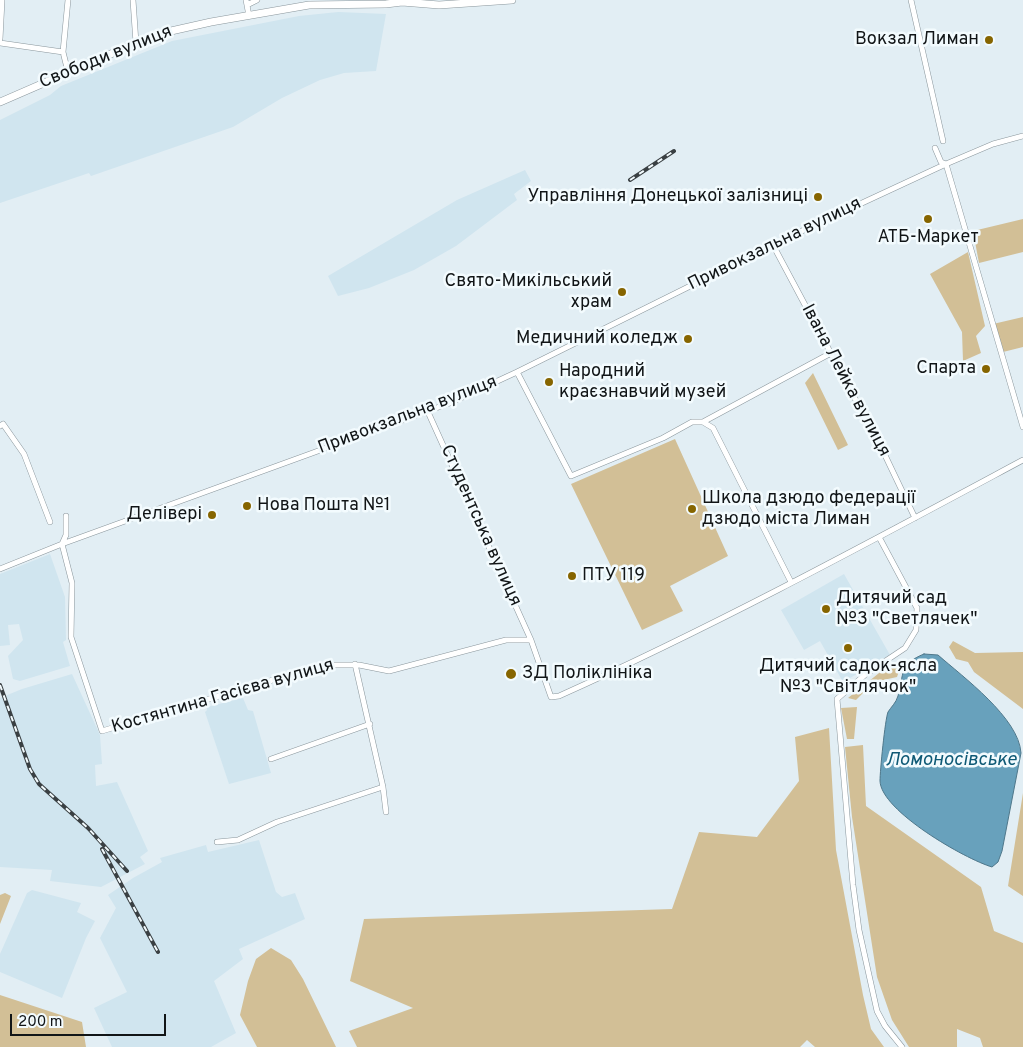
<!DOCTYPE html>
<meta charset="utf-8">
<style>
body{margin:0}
#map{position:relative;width:1023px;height:1047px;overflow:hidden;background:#e2eef4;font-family:Overpass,sans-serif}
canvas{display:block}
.scale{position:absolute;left:10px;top:1014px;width:156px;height:22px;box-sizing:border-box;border:2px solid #111517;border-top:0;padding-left:6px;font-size:15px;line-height:18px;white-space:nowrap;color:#111517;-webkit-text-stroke:4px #f3fbfe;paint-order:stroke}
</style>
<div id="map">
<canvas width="1023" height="1047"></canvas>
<div class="scale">200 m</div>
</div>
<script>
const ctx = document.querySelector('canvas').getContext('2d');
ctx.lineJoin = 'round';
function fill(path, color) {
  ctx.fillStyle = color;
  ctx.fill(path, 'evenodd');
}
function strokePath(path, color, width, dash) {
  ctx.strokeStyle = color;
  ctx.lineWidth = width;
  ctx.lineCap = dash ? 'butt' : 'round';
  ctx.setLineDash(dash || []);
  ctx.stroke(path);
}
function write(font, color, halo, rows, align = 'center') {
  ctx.font = font + ' Overpass,sans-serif';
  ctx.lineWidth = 5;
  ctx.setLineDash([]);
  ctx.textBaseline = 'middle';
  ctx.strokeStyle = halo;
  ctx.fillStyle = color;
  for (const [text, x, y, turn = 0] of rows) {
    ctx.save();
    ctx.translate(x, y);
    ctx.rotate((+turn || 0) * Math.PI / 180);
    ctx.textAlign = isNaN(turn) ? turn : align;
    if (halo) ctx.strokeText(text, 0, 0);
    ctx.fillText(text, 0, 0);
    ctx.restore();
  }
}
const built = new Path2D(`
 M 338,12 L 386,14 L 376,71 L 344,73 L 320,80 L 282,98 L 233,127 L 91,176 L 89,173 L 0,203 L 0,120 L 50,95 L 61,86 L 172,41 L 299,16 Z
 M 525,170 L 531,181 L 514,194 L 517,200 L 456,246 L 414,270 L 369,288 L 338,296 L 328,276 L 457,200 Z
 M 50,554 L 65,597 L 66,640 L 63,642 L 70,666 L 20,681 L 13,679 L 8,656 L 23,640 L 19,624 L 8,625 L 10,645 L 0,646 L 0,574 Z
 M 844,574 L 890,655 L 843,682 L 820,641 L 804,650 L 781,610 Z
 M 72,674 L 100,735 L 102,764 L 95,765 L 96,786 L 117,782 L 148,851 L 140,857 L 145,864 L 101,887 L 50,881 L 52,870 L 0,867 L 0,698 L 22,689 Z
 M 243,698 L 248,710 L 253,711 L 271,773 L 229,784 L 205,712 L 207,710 L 207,707 Z
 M 259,840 L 276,892 L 282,897 L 295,893 L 305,919 L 239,949 L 243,959 L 214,981 L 236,1033 L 211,1047 L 112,1047 L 94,1008 L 127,992 L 100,938 L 116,908 L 108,895 L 133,878 L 162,862 L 160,858 L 206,845 L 208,852 Z
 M 32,890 L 81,903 L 77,912 L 95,921 L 86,938 L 62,998 L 0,972 L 0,954 L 27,893 Z`);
const green = new Path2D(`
 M 1023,219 L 1023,252 L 979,263 L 973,231 Z
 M 968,252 L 985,326 L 976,336 L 981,353 L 963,361 L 962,332 L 930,274 Z
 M 1023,317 L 1023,347 L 1003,352 L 993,324 Z
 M 813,373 L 848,445 L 838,450 L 805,383 Z
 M 675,439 L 728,556 L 670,586 L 683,611 L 642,630 L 571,484 Z
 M 953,641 L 975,653 L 1023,652 L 1023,709 L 974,672 L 968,662 L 956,659 L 949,647 Z
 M 889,665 L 900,668 L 897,677 L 874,682 L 856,700 L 848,698 Z
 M 857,707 L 854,739 L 847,739 L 841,708 Z
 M 829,728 L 836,850 L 863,995 L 871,1029 L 884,1047 L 815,1047 L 807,1040 L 800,1047 L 357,1047 L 349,1031 L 413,1008 L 350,981 L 364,919 L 672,909 L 699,832 L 757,837 L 799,781 L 795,737 Z
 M 863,745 L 866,806 L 981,887 L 994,931 L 1023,943 L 1023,1047 L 983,1047 L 980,1038 L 957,1029 L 957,1047 L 909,1047 L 892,1020 L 877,977 L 852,817 L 845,747 Z
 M 1023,793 L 1023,896 L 1008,886 Z
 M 5,893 L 11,896 L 0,924 L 0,895 Z
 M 271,948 L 291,960 L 303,979 L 336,1047 L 257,1047 L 240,1015 L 248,981 L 256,959 Z
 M 0,995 L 82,1022 L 86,1047 L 0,1047 Z`);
const water = new Path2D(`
 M 924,654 L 938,655 C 963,677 1019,718 1021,753 L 1002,851 L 998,862 L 992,867 C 965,859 881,811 880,781 C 880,771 885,720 888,712 C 891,707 896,703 898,696 C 904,674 899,664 924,654 Z`);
const street = new Path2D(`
 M 133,0 L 136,43
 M 246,0 L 249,16
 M 911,0 L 943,141
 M 247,5 L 257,0
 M 0,39 L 2,0
 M 0,43 L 63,52
 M 68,72 L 63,52 L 68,0
 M 935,148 L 941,162 L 946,164 L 1023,427
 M 773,245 L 883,451 L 915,518
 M 517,372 L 571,476 L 663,438 L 692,422 L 703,422 L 831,353
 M 428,412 L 531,640
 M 703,422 L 713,428 L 791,582
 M 0,426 L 3,424 L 24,454 L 50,522
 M 66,516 L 66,535 L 62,544 L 72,583 L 71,637 L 102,731 L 323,665 L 359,665 L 389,671 L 506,640 L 531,640 L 551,697 L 559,696 C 717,625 870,542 1023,460
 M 879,537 L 917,608 L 916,630 L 905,648 L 866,674 L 837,699 L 853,885 L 859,930 L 877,1011 L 885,1026 L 902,1047
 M 0,569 L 62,544 L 450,403 L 517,372 L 791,236 L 946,164 L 993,144 L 1023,136
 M 355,664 L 383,787 L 386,812
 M 271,759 L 370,724
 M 217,842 L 238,840 L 277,822 L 383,787`);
const secondary = new Path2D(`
 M 0,102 L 136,43 L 171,31 L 211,22 L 309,5 L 386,4 L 402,2 L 439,5 L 512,0`);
const rail = new Path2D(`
 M 630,180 L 674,151
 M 0,685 L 30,769 L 39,784 L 88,828 L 127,871
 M 102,849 L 158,952`);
const markers = [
 [989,40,5,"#866500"],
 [818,197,5,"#866500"],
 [928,219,5,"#866500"],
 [622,292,5,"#866500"],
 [688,339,5,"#866500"],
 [986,369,5,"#866500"],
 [549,382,5,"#866500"],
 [247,506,5,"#866500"],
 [692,509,5,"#866500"],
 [212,515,5,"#866500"],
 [572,576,5,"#866500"],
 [826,609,5,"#866500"],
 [848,648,5,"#866500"],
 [511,674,6,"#866500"]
];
const poiNames = [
 ["Вокзал Лиман",979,40],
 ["Управління Донецької залізниці",808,197],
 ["АТБ-Маркет",928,238,"center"],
 ["Свято-Микільський",612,282],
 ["храм",612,303],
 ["Медичний коледж",678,339],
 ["Спарта",976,369],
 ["Народний",559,372,"left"],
 ["краєзнавчий музей",559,393,"left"],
 ["Школа дзюдо федерації",702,499,"left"],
 ["дзюдо міста Лиман",702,520,"left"],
 ["Нова Пошта №1",257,506,"left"],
 ["Делівері",202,515],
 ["ПТУ 119",582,576,"left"],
 ["Дитячий сад",836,599,"left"],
 ["№3 \"Светлячек\"",836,620,"left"],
 ["Дитячий садок-ясла",848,667,"center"],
 ["№3 \"Світлячок\"",848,688,"center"],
 ["ЗД Поліклініка",522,674,"left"]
];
const streetNames = [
 ["Свободи вулиця",106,58,-22],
 ["Привокзальна вулиця",775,245,-26],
 ["Івана Лейка вулиця",845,381,62],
 ["Привокзальна вулиця",408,416,-21],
 ["Студентська вулиця",480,526,66],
 ["Костянтина Гасієва вулиця",223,697,-16]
];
const waterNames = [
 ["Ломоносівське",951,761]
];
fill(built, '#d0e5ef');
fill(green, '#d2bf96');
fill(water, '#68a1bc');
strokePath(water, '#4e778a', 1);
strokePath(street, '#8a969c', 6);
strokePath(secondary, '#8a969c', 8);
strokePath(street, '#fff', 5);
strokePath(secondary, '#fff', 7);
strokePath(rail, '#3a4043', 4);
strokePath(rail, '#f3fbfe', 2, [5.5]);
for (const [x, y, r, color] of markers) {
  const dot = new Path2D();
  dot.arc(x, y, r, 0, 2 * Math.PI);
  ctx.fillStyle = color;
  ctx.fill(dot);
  strokePath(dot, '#f3fbfe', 2);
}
write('18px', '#111517', '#f3fbfe', poiNames, 'right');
write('18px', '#111517', '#f3fbfe', streetNames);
write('italic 19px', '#0e5975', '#f3fbfe', waterNames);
</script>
